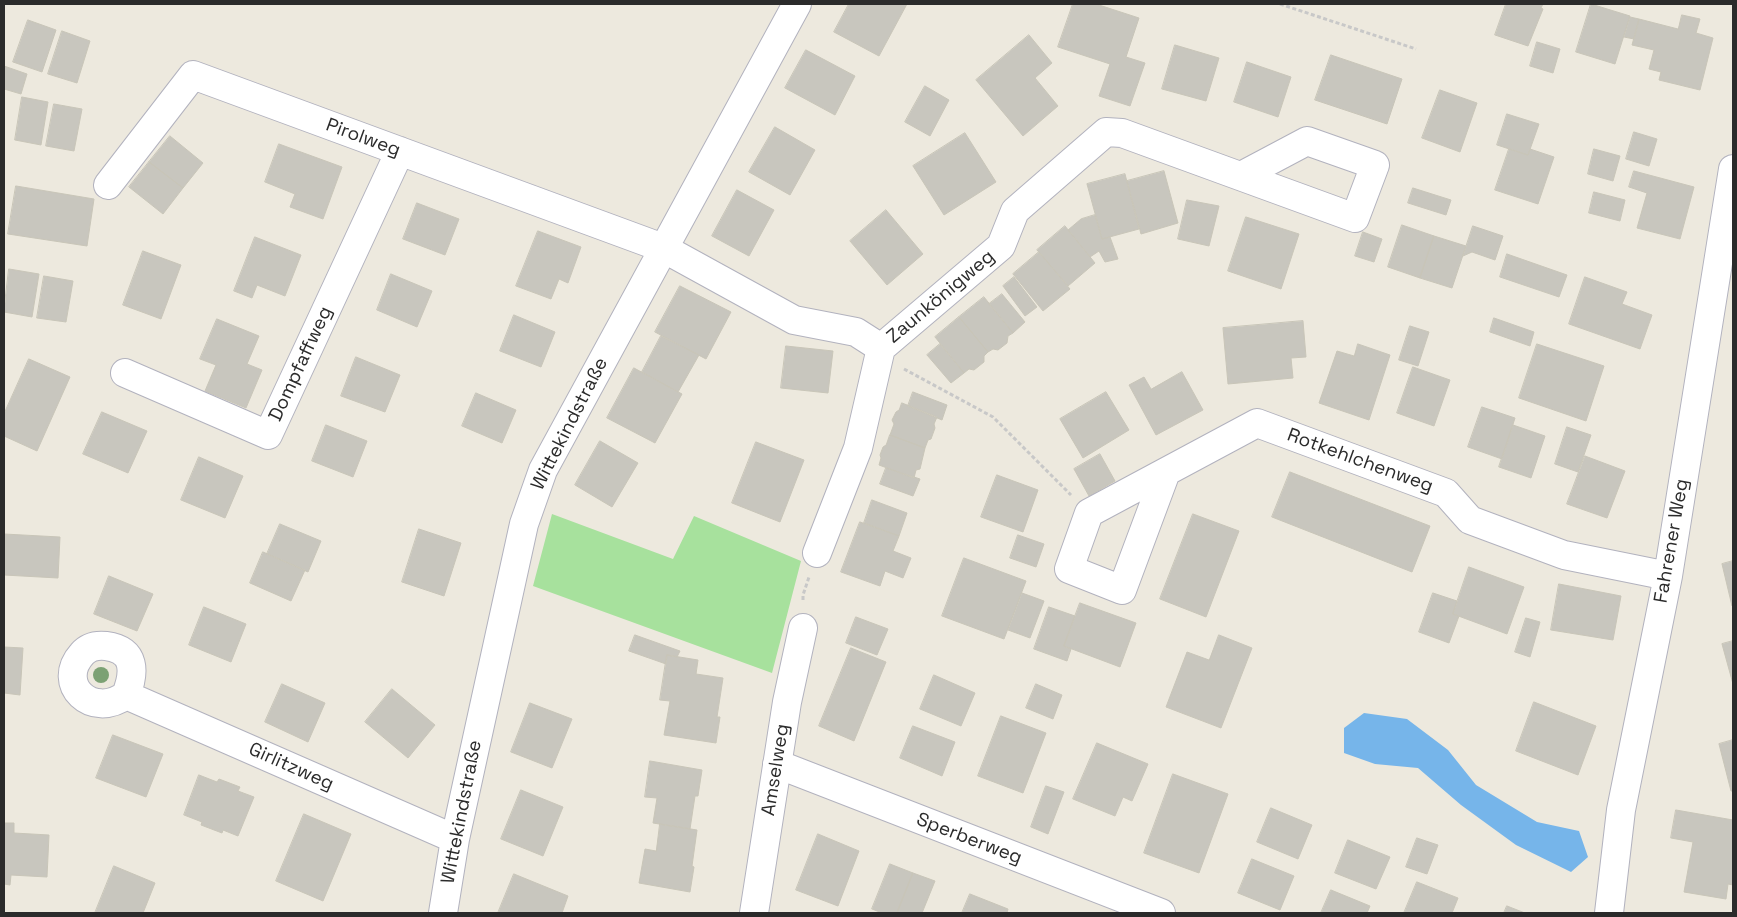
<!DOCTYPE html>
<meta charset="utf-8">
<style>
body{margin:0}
#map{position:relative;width:1737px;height:917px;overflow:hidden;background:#ede9de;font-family:"Space Grotesk",sans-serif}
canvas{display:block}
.frame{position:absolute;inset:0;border:5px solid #2b2b2b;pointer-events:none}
</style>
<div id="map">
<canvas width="1737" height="917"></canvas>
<div class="frame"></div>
</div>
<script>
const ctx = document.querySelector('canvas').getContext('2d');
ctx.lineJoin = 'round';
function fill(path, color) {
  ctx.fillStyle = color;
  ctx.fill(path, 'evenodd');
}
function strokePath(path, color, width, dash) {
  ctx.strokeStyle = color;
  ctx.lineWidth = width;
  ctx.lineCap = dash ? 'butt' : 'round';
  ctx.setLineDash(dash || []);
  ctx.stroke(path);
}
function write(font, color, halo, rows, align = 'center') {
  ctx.font = font + ' "Space Grotesk",sans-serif';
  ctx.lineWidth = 5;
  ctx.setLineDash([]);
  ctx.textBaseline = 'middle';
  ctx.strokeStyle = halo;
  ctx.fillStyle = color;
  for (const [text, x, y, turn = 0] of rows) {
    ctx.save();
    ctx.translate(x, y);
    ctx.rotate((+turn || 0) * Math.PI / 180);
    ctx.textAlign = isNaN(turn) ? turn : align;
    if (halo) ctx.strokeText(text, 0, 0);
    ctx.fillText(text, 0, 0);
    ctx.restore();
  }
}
const green = new Path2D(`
 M 552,514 L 673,559 L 694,516 L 801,561 L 772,673 L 533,586 Z`);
const water = new Path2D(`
 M 1364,713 L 1407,719 L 1448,750 L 1476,785 L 1537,822 L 1579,831 L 1588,857 L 1571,872 L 1516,845 L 1461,805 L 1418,768 L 1375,764 L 1344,753 L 1344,728 Z`);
const building = new Path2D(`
 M 849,4 L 907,4 L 879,56 L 834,32 Z
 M 1073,4 L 1096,4 L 1139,18 L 1126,57 L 1145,63 L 1130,106 L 1099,96 L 1110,64 L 1058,47 Z
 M 1506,4 L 1543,4 L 1541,8 L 1543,9 L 1528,46 L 1495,35 Z
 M 1591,4 L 1630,16 L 1615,64 L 1576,52 Z
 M 1682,15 L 1700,19 L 1696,33 L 1713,38 L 1700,90 L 1659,80 L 1661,72 L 1649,69 L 1654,50 L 1632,45 L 1639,19 L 1678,29 Z
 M 1630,17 L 1639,19 L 1634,39 L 1624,37 Z
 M 28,20 L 56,30 L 42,72 L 13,62 Z
 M 62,31 L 90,41 L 77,83 L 48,74 Z
 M 1029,35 L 1052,63 L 1035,78 L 1058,106 L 1023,136 L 976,80 Z
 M 1537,42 L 1560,49 L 1553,73 L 1530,66 Z
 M 1175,45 L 1219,58 L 1206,101 L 1162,89 Z
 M 806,50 L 855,76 L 835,115 L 785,88 Z
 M 1331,55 L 1402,79 L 1387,124 L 1315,100 Z
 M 1247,62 L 1291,77 L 1278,117 L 1234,102 Z
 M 4,66 L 27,74 L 21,94 L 4,89 Z
 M 925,86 L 949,100 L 930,136 L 905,122 Z
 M 1440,90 L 1477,103 L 1460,152 L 1422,138 Z
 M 22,97 L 48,102 L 41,145 L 15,140 Z
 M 54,104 L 82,109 L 74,151 L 46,146 Z
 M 1507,114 L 1539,124 L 1528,155 L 1497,145 Z
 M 775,127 L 815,150 L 790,195 L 749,172 Z
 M 1634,132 L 1657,139 L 1649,166 L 1626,159 Z
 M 965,133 L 996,182 L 944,215 L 913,166 Z
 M 170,136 L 203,163 L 183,188 L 149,162 Z
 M 279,144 L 342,167 L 323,219 L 290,207 L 295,194 L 265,182 Z
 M 1509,149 L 1528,155 L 1530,149 L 1554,157 L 1538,204 L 1495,190 Z
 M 1594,149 L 1620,156 L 1613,181 L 1588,174 Z
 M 149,162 L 183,188 L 163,214 L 129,187 Z
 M 1164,171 L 1178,223 L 1141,234 L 1127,181 Z
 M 1634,171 L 1694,187 L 1680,239 L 1637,228 L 1647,193 L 1629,187 Z
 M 1125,174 L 1139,229 L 1102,239 L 1087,184 Z
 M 16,186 L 94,199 L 87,246 L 8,234 Z
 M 1413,188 L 1451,200 L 1446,215 L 1408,203 Z
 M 737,190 L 774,210 L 749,256 L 712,236 Z
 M 1594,192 L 1625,200 L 1620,221 L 1589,213 Z
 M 1187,200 L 1219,206 L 1209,246 L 1178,239 Z
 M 417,203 L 459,219 L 445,255 L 403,239 Z
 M 886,210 L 923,254 L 887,285 L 850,241 Z
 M 1095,215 L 1102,239 L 1110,237 L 1118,259 L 1105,262 L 1099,251 L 1090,257 L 1068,230 L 1081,219 Z
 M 1246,217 L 1299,234 L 1281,289 L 1228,271 Z
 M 1402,225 L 1434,236 L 1420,278 L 1388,267 Z
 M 1065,226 L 1095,263 L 1068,286 L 1037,250 Z
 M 1473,226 L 1503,236 L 1495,260 L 1472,252 L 1463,256 Z
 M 538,231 L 581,247 L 568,283 L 559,279 L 551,299 L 516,286 Z
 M 1363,232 L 1382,239 L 1374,262 L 1355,256 Z
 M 1434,236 L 1466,246 L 1452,288 L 1420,278 Z
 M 255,237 L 301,255 L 285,296 L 257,285 L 252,298 L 234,291 Z
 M 143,251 L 181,265 L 161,319 L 123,305 Z
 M 1039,252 L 1070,289 L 1043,311 L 1013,274 Z
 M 1507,254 L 1567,275 L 1559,297 L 1500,277 Z
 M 9,269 L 39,274 L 32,317 L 4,312 Z
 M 391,274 L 432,291 L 417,327 L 377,310 Z
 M 44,276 L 73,281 L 66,322 L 37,318 Z
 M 1014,277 L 1037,307 L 1025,316 L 1003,286 Z
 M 1585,277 L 1627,292 L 1622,304 L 1652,315 L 1640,349 L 1569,324 Z
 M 680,286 L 731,312 L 706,359 L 655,332 Z
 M 1002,294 L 1025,322 L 1013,333 L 989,304 Z
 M 984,297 L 1013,333 L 1008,336 L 1007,343 L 998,350 L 993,349 L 988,352 L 959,317 Z
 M 514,315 L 555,332 L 541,367 L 500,351 Z
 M 959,317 L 988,352 L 984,356 L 984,362 L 974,370 L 969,369 L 964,373 L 935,337 Z
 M 1494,318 L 1534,332 L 1530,346 L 1490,332 Z
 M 217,319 L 259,336 L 247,364 L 262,370 L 246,408 L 205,391 L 216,365 L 200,359 Z
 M 1303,321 L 1306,357 L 1291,358 L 1293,378 L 1228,384 L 1223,328 Z
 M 1410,326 L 1429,332 L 1418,366 L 1399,360 Z
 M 661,336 L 699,355 L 678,392 L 642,372 Z
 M 940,344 L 964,373 L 951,383 L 927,355 Z
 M 1358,344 L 1390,355 L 1369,420 L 1319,403 L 1337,351 L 1354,356 Z
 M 1537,344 L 1604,366 L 1586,421 L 1519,398 Z
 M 786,346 L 833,351 L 828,393 L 781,388 Z
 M 356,357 L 400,375 L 385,412 L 341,396 Z
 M 29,359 L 70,377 L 37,451 L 4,436 L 4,414 Z
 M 1413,367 L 1450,380 L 1434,426 L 1397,413 Z
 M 634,368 L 682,394 L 655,443 L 607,418 Z
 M 1182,372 L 1203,410 L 1156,435 L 1129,385 L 1144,377 L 1151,389 Z
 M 913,392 L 947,405 L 942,420 L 908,406 Z
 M 1106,392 L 1129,430 L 1083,458 L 1060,419 Z
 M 476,393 L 516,410 L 502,443 L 462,426 Z
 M 902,403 L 937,417 L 934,424 L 935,428 L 931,439 L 928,440 L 925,448 L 890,435 L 894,424 L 892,420 L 896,412 L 899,410 Z
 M 1482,407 L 1515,418 L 1502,459 L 1468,447 Z
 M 102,412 L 147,431 L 128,473 L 83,454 Z
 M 326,425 L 367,441 L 353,477 L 312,461 Z
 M 1513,425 L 1545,436 L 1531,478 L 1499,467 Z
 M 1567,427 L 1591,435 L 1578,472 L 1555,464 Z
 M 890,435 L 925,448 L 920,469 L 916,470 L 914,478 L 879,465 L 881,458 L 880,455 L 883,447 L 886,445 Z
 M 600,441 L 638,463 L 612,507 L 575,485 Z
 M 756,442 L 804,460 L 780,522 L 732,503 Z
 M 1100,454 L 1115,481 L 1089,496 L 1074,469 Z
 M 1585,456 L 1625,471 L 1607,518 L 1567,504 Z
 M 199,457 L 243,476 L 225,518 L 181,500 Z
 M 886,468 L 920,479 L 913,496 L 880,484 Z
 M 1290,472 L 1430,526 L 1412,572 L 1272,517 Z
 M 997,475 L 1038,490 L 1023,532 L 981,517 Z
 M 872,500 L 907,513 L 899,536 L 864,523 Z
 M 1193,514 L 1239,531 L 1206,617 L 1160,599 Z
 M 860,522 L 899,536 L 893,551 L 911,558 L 903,578 L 885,571 L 880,586 L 841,572 Z
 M 280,524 L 321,541 L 308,572 L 267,554 Z
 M 419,529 L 461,543 L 444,596 L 402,582 Z
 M 4,534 L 60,537 L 58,578 L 4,575 Z
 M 1018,535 L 1044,544 L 1036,567 L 1010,558 Z
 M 263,552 L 305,570 L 291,601 L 250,583 Z
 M 964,558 L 1026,581 L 1004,639 L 942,616 Z
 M 1733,561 L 1733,606 L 1732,606 L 1722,564 Z
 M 1469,567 L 1524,587 L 1507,634 L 1453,614 Z
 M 109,576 L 153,594 L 137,631 L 94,614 Z
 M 1559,584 L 1621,596 L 1613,640 L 1551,630 Z
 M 1022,593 L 1044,601 L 1030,638 L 1008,630 Z
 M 1433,593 L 1457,601 L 1453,614 L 1459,616 L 1449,643 L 1419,632 Z
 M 1080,603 L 1136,623 L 1120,667 L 1064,646 Z
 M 204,607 L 246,624 L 231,662 L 189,645 Z
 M 1049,607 L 1075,616 L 1064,646 L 1071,649 L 1067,661 L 1034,649 Z
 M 856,617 L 888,629 L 877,655 L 846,643 Z
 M 1526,618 L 1540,622 L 1530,657 L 1515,652 Z
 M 635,635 L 680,651 L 677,657 L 667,655 L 666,664 L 629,651 Z
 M 1219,635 L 1252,648 L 1221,728 L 1166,707 L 1187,652 L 1209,660 Z
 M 1733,641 L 1733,684 L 1722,644 Z
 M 4,647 L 23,648 L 20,695 L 4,693 Z
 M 851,648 L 886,662 L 854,741 L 819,726 Z
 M 667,655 L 698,660 L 696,674 L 723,678 L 717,717 L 720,717 L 716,743 L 664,735 L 670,701 L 660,700 Z
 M 934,675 L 975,693 L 961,726 L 920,709 Z
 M 282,684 L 325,703 L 308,742 L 265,722 Z
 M 1036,684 L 1062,695 L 1053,719 L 1026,708 Z
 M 392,689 L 435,725 L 408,758 L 365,722 Z
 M 1534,702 L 1596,726 L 1578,775 L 1516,751 Z
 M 530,703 L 572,719 L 552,768 L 511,752 Z
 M 1001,716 L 1046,733 L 1023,793 L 978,776 Z
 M 913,726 L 955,742 L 942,776 L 900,758 Z
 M 113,735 L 163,754 L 146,797 L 96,778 Z
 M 1733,740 L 1733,791 L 1731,791 L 1719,744 Z
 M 1097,743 L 1148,764 L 1132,801 L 1123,797 L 1115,816 L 1073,799 Z
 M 650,761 L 702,770 L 698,796 L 695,796 L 690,829 L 653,823 L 657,798 L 645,797 Z
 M 1173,774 L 1228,794 L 1199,873 L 1144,853 Z
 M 199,775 L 217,782 L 219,779 L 240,787 L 238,791 L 254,797 L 238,836 L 223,830 L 222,833 L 201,825 L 202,822 L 184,815 Z
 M 1046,786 L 1064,792 L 1048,834 L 1031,827 Z
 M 521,790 L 563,807 L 543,856 L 501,839 Z
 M 1271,808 L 1312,825 L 1298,859 L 1257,842 Z
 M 1676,810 L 1733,820 L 1733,885 L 1728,884 L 1726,899 L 1684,892 L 1693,842 L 1671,838 Z
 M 304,814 L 351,834 L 323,901 L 276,881 Z
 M 4,823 L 14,823 L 14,833 L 49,835 L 47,877 L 11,875 L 10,885 L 4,884 Z
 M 660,824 L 697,830 L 692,866 L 694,867 L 690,892 L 639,883 L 645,849 L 656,851 Z
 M 818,834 L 859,851 L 838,906 L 796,890 Z
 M 1417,838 L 1438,845 L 1427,874 L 1406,867 Z
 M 1348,840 L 1390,857 L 1376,889 L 1335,873 Z
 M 1252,859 L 1294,876 L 1280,910 L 1238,893 Z
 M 890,864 L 913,873 L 897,913 L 882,913 L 872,909 Z
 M 114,866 L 155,883 L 143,913 L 95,913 Z
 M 913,873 L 935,881 L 922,913 L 897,913 Z
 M 514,874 L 568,896 L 562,913 L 498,913 Z
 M 1417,882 L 1458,898 L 1452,913 L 1404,913 Z
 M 1331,890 L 1370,906 L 1367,913 L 1321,913 Z
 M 970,894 L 1008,909 L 1007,913 L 962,913 Z
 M 1507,906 L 1525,913 L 1504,913 Z`);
const path = new Path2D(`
 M 1280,4 L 1416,49
 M 904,369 L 993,417 L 1071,495
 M 803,600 L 803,595 L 809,577`);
const minor = new Path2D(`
 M 108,185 L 193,75 L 663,248 L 794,320 L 856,332 L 881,348 L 1001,246 L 1015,211 L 1106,132 L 1122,133 L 1355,218 L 1375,165 L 1307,141 L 1241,176
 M 125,373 L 268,435 L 400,151
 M 1166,472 L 1122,590 L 1069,569 L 1089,513 L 1257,423 L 1446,493 L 1470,520 L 1564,555 L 1668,576
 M 817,553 L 858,448 L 881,348
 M 126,695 C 92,720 55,684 82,654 C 88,647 97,645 106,646 C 136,650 135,672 126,695 L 455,839
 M 777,764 L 1161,913
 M 443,913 L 455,839 L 524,524 L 543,470 L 797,4
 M 754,913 L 787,702 L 803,628
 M 1609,913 L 1621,810 L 1668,576 L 1733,169`);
const trees = [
 [101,675]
];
const streetNames = [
 ["Pirolweg",363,138,20],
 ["Zaunkönigweg",941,297,-40],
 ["Dompfaffweg",301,364,-65],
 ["Wittekindstraße",570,424,-63],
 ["Rotkehlchenweg",1360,461,20],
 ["Fahrener Weg",1672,541,-80],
 ["Girlitzweg",291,767,24],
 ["Amselweg",776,770,-81],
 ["Wittekindstraße",462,812,-79],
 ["Sperberweg",969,839,21]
];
fill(green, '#a7e19d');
fill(water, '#76b5ea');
fill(building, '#c8c6be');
strokePath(building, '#c8c5b8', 1);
strokePath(minor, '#b2b2be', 30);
strokePath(path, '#c8c8c8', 3, [4, 2.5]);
strokePath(minor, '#fff', 28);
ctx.fillStyle = '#7ca174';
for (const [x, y] of trees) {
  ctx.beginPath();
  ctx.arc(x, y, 8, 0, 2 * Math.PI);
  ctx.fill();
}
write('19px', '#2b2b2b', '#fff', streetNames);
</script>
